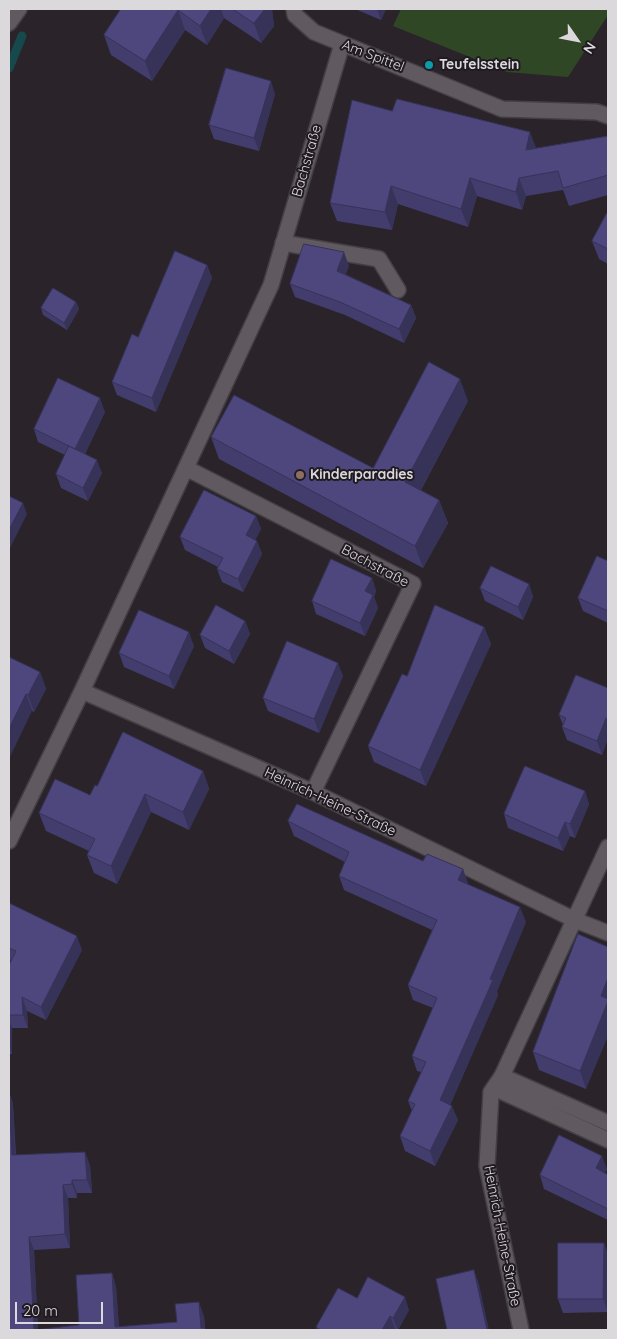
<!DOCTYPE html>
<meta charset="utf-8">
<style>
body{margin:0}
#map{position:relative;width:617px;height:1339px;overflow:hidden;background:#2a242a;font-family:Quicksand,sans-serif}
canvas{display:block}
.frame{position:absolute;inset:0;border:10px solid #dcd9dd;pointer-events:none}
.north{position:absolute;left:552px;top:15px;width:50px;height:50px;-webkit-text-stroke:4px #201b21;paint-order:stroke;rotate:123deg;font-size:14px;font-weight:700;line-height:20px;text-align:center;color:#dcd9dd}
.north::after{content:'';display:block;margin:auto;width:18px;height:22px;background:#dcd9dd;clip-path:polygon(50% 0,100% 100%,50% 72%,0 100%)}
.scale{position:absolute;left:15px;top:1302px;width:88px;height:22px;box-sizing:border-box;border:2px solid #dcd9dd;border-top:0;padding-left:6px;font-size:15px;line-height:18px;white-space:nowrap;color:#dcd9dd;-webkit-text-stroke:4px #201b21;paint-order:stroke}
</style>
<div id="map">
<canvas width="617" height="1339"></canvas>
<div class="frame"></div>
<div class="north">N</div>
<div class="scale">20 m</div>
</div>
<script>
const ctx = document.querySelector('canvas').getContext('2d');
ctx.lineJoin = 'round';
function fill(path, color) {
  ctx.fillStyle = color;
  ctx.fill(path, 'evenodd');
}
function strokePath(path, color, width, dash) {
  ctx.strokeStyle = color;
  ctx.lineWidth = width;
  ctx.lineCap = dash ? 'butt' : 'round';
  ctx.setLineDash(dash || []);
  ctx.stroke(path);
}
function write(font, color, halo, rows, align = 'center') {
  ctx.font = font + ' Quicksand,sans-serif';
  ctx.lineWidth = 4;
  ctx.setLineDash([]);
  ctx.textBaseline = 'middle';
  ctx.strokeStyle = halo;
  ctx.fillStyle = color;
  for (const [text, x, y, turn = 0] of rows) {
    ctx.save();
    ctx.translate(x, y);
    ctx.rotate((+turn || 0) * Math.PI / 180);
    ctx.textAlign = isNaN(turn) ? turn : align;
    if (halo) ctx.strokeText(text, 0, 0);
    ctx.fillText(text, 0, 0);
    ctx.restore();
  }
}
const green = new Path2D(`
 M 401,9 L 608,9 L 608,15 L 568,77 L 507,72 L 393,26 Z`);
const stream = new Path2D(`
 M 9,68 L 22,36`);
const lane = new Path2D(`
 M 283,243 L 379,259 L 398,290
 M 502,1076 L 608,1123
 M 494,1088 L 608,1140`);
const street = new Path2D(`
 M 294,9 L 295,15 L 314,32 L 502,109 L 597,112 L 608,116
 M 9,23 L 19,9
 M 186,468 L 413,584 L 313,792
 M 82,691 L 313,792 L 575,920 L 608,933
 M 9,841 L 82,691 L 271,285 L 342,44
 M 521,1330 L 487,1166 L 491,1092 L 502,1076 L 608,847`);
const wall = new Path2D(`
 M 121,9 L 272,9 L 274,26 L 261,43 L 224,18 L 207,45 L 185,30 L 152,81 L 111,55 L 104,35 Z
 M 355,9 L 386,9 L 381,20 Z
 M 275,94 L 259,151 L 214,139 L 209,125 Z
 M 392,111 L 536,148 L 608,136 L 608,195 L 569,206 L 563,190 L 526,196 L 522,210 L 477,196 L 468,227 L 398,204 L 392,230 L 337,221 L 330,203 Z
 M 608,211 L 608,264 L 599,259 L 592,241 Z
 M 207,265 L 212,278 L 156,412 L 117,395 L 112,382 Z
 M 349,266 L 345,274 L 411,305 L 416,318 L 404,343 L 345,315 L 295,297 L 290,284 Z
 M 76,302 L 79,309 L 67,330 L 43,315 L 41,308 Z
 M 468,401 L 421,490 L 439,500 L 448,523 L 423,568 L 219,459 L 211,437 L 373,468 Z
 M 105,412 L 85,454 L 102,473 L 88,501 L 61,488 L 56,474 L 65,455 L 38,442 L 34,429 Z
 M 256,516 L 261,529 L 255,540 L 257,541 L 262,554 L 243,592 L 222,582 L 217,569 L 218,567 L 185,550 L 180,537 Z
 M 608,561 L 608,623 L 583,611 L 578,598 Z
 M 372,578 L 376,591 L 374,597 L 378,608 L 365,636 L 316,614 L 312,601 Z
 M 529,584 L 533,597 L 523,620 L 485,601 L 480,588 Z
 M 245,621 L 250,634 L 234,664 L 205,648 L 200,635 Z
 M 484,627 L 491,644 L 426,786 L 374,762 L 368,746 L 407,676 Z
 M 194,646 L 174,689 L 124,667 L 119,653 Z
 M 9,657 L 40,672 L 46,689 L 34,712 L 32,711 Z
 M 343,676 L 319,733 L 268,711 L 263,698 Z
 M 608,688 L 608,738 L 602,755 L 567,740 L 562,727 L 563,725 L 559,715 Z
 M 203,771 L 209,789 L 189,830 L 151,812 L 117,884 L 94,873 L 87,855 L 89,851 L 46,831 L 39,813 L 90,795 L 97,786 Z
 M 585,791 L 589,804 L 575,838 L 570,836 L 563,851 L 508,828 L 504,814 Z
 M 288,821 L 423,861 L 463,869 L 468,884 L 526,922 L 497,991 L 498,995 L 450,1105 L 458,1120 L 435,1166 L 405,1151 L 400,1136 L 412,1111 L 408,1101 L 421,1072 L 417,1071 L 412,1056 L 433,1008 L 413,1000 L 408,985 L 432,930 L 344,890 L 339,876 L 345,862 L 294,836 Z
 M 9,903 L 82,950 L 46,1020 L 27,1011 L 28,1028 L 12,1028 L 12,1054 L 9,1054 L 9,965 L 11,960 L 9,959 Z
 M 608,947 L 586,1089 L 539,1070 L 533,1052 Z
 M 9,1092 L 13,1104 L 16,1155 L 90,1165 L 92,1193 L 77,1193 L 77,1198 L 68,1198 L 70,1248 L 34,1250 L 38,1330 L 79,1325 L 112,1273 L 116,1287 L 119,1327 L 177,1322 L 204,1316 L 205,1328 L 206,1330 L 9,1330 Z
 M 607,1169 L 605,1173 L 608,1175 L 608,1220 L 544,1189 L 540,1175 Z
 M 604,1243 L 608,1255 L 608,1312 L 563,1313 L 558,1299 Z
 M 357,1298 L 409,1310 L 398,1330 L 395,1329 L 394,1330 L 317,1330 L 316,1327 Z`);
const shadedWall = new Path2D(`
 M 211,9 L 221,9 L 224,18 L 207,45 L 200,26 Z
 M 265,9 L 272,9 L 274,26 L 261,43 L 254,23 Z
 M 377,9 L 386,9 L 381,20 Z
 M 178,10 L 185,30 L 152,81 L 145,61 Z
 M 271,81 L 275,94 L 259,151 L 254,138 Z
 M 530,132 L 537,150 L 526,150 Z
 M 470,178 L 477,196 L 468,227 L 461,209 Z
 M 519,178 L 526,196 L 522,210 L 516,192 Z
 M 391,186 L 398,204 L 392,230 L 385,212 Z
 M 344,252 L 349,266 L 342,284 L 337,271 Z
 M 207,265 L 212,278 L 156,412 L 152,398 Z
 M 76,302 L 79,309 L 67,330 L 64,323 Z
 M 411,305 L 416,318 L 404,343 L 399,329 Z
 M 460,379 L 468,401 L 413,504 L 405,482 Z
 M 100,398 L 105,412 L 80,463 L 75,449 Z
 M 97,460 L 102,473 L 88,501 L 83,488 Z
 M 439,500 L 448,523 L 423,568 L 415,546 Z
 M 23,503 L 27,514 L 9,550 L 9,530 Z
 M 256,516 L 261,529 L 251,549 L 246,535 Z
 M 257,541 L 262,554 L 243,592 L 238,579 Z
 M 372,578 L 376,591 L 374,597 L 378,608 L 365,636 L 360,623 L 365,591 Z
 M 529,584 L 533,597 L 523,620 L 518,607 Z
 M 245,621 L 250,634 L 234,664 L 229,651 Z
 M 484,627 L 491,644 L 426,786 L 420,770 Z
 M 189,632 L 194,646 L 174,689 L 169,676 Z
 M 338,663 L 343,676 L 319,733 L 314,719 Z
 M 40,672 L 46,689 L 34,712 L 28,695 Z
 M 26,694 L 32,711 L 9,759 L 9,729 Z
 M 606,718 L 608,723 L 608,738 L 602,755 L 597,741 Z
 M 203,771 L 209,789 L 189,830 L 183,812 Z
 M 585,791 L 589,804 L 575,838 L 570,824 Z
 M 145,794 L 151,812 L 117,884 L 111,866 Z
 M 565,822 L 570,836 L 563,851 L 558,838 Z
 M 463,869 L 468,884 L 463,895 L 458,880 Z
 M 520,907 L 526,922 L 497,991 L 498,995 L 446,1115 L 440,1100 L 490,979 Z
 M 77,936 L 82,950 L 46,1020 L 41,1007 Z
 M 608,978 L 608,1036 L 586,1089 L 580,1071 L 601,996 Z
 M 22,997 L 27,1011 L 28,1028 L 23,1015 Z
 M 9,1020 L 12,1028 L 12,1054 L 9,1045 Z
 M 9,1092 L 13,1104 L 16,1169 L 12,1155 Z
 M 452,1106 L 458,1120 L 435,1166 L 430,1151 Z
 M 85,1152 L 90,1165 L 92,1193 L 87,1180 Z
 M 602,1156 L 607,1169 L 601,1181 L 596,1168 Z
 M 72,1180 L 77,1193 L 77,1198 L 72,1184 Z
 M 63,1185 L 68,1198 L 70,1248 L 65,1234 Z
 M 29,1237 L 34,1250 L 38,1330 L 34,1330 Z
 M 604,1243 L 608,1255 L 608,1312 L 603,1299 Z
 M 474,1270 L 479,1284 L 489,1330 L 487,1330 Z
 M 112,1273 L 116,1287 L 119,1330 L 115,1327 Z
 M 405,1297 L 409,1310 L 398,1330 L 393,1318 Z
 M 199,1302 L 204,1316 L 205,1330 L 201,1328 Z
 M 390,1316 L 395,1329 L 394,1330 L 382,1330 Z`);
const building = new Path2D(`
 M 121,9 L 211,9 L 200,26 L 178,10 L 145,61 L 104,35 Z
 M 233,9 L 265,9 L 254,23 Z
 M 226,68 L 271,81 L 254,138 L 209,125 Z
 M 397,99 L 530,132 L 526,150 L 608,136 L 608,175 L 563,188 L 558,171 L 519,178 L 516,192 L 470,178 L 461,209 L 391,186 L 385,212 L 330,203 L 352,100 L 392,111 Z
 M 608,211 L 608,249 L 592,241 Z
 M 304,244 L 344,252 L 337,271 L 411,305 L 399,329 L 340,302 L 290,284 Z
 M 175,251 L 207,265 L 152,398 L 112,382 L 132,334 L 138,337 Z
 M 53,288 L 76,302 L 64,323 L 41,308 Z
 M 429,362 L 460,379 L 405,482 L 439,500 L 415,546 L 211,437 L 234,395 L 373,468 Z
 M 58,378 L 100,398 L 75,449 L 34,429 Z
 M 69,446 L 97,460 L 83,488 L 56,474 Z
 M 204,490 L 256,516 L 246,535 L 257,541 L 238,579 L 217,569 L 223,558 L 180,537 Z
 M 9,496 L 23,503 L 9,530 Z
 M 597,556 L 608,561 L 608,611 L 578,598 Z
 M 331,559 L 372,578 L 365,591 L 373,595 L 360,623 L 312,601 Z
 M 491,566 L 529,584 L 518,607 L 480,588 Z
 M 216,605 L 245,621 L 229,651 L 200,635 Z
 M 435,605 L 484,627 L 420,770 L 368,746 L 402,674 L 407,676 Z
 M 139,610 L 189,632 L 169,676 L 119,653 Z
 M 287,641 L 338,663 L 314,719 L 263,698 Z
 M 9,657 L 40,672 L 28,695 L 26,694 L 9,729 Z
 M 576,675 L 608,688 L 608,719 L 606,718 L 597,741 L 562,727 L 566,718 L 559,715 Z
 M 123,732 L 203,771 L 183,812 L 145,794 L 111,866 L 87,855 L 95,839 L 39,813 L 55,779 L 90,795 L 95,785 L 97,786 Z
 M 525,766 L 585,791 L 570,824 L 565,822 L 558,838 L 504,814 Z
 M 297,804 L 423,861 L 427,854 L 463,869 L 458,880 L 520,907 L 490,979 L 493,980 L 440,1100 L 452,1106 L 430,1151 L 400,1136 L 415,1104 L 408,1101 L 426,1062 L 412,1056 L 437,998 L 408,985 L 437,920 L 339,876 L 349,852 L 288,821 Z
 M 9,903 L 77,936 L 41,1007 L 22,997 L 23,1015 L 9,1015 L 9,965 L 16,951 L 9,948 Z
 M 578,934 L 608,947 L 608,978 L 601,996 L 608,999 L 608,1001 L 580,1071 L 533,1052 Z
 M 9,1098 L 12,1155 L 85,1152 L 87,1180 L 72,1180 L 72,1184 L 63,1185 L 65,1234 L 29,1237 L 34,1330 L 79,1325 L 76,1275 L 112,1273 L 115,1327 L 177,1322 L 175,1304 L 199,1302 L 201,1328 L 205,1328 L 205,1330 L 9,1330 Z
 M 559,1135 L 602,1156 L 596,1168 L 608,1175 L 608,1209 L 540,1175 Z
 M 558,1243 L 604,1243 L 603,1299 L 558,1299 Z
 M 474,1270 L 487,1330 L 447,1330 L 436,1279 Z
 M 368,1277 L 405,1297 L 393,1318 L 390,1316 L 382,1330 L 321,1330 L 316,1327 L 338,1288 L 357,1298 Z`);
const markers = [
 [429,65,5,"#0f9aa8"],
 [300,475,5,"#8d6e63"]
];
const streetNames = [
 ["Am Spittel",373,56,21],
 ["Bachstraße",307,161,-74],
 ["Bachstraße",375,566,28],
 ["Heinrich-Heine-Straße",330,802,25],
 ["Heinrich-Heine-Straße",502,1236,79]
];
const poiNames = [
 ["Teufelsstein",439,65],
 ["Kinderparadies",310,475]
];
fill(green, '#2f4725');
strokePath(stream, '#15494b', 9);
strokePath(lane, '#433f43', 18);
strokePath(street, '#433f43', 18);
strokePath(lane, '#605a60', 15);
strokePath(street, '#605a60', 15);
fill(wall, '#423d6c');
fill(shadedWall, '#363258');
fill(building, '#4d477e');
strokePath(building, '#363258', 1);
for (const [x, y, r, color] of markers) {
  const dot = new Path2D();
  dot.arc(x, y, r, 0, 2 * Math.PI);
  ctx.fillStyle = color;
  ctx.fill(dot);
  strokePath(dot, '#201b21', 2);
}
write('14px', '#dcd9dd', '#201b21', streetNames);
write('bold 14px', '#dcd9dd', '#201b21', poiNames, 'left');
</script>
